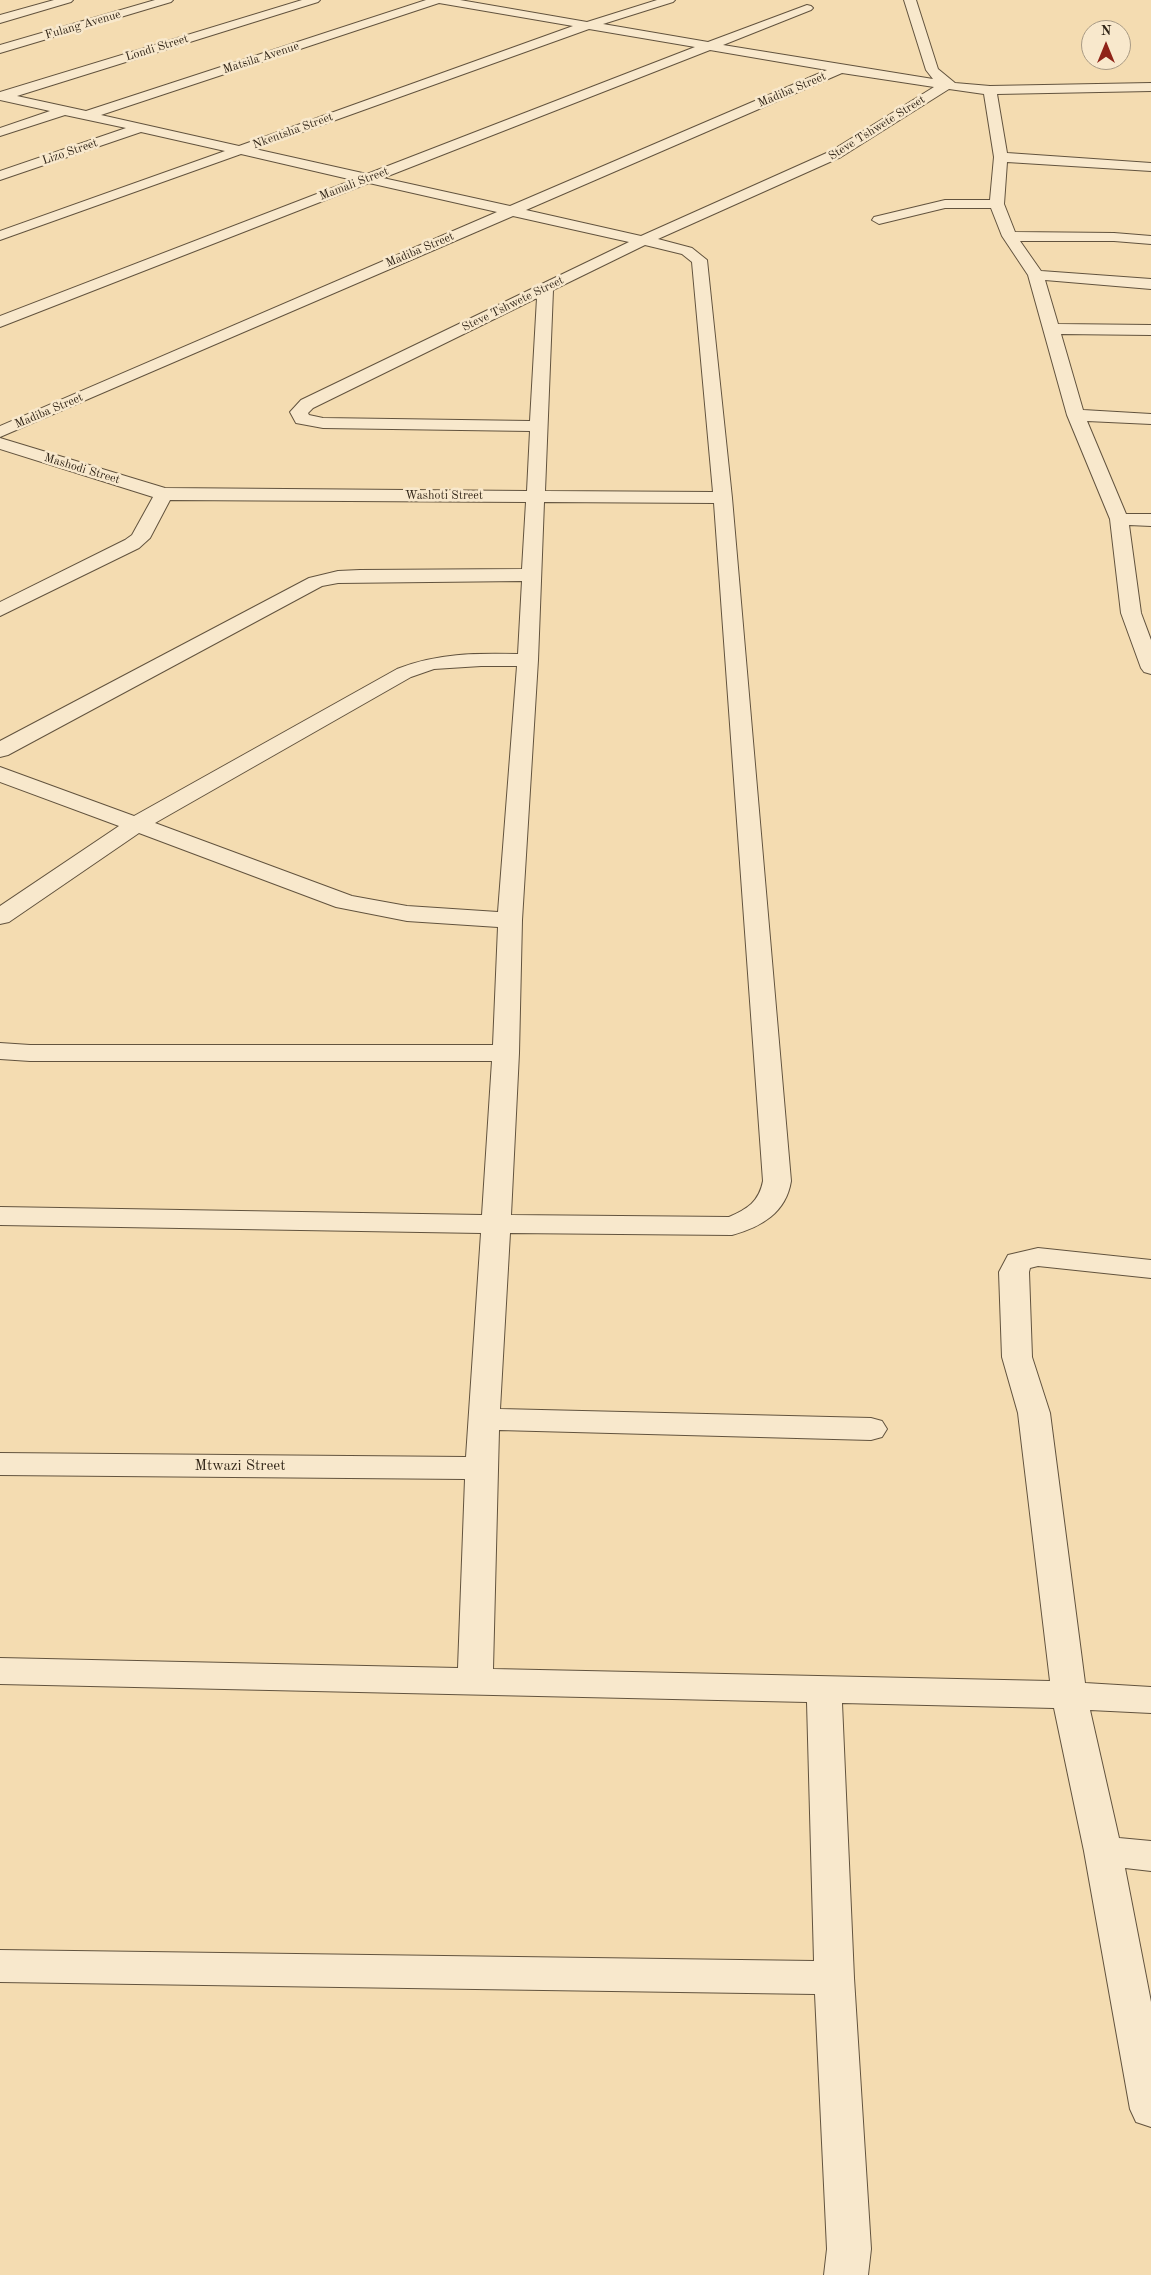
<!DOCTYPE html>
<style>
body{margin:0}
#map{position:relative;width:1151px;height:2275px;overflow:hidden;background:#f4dcb1;font-family:"Old Standard TT",serif}
canvas{display:block}
.north{position:absolute;left:1081px;top:20px;width:50px;height:50px;box-sizing:border-box;background:#f8e8cc;border:1px solid #a89a84;border-radius:50%;rotate:0deg;font-size:14px;font-weight:700;line-height:20px;text-align:center;color:#312517}
.north::after{content:'';display:block;margin:auto;width:18px;height:22px;background:#8f2418;clip-path:polygon(50% 0,100% 100%,50% 72%,0 100%)}
</style>
<div id="map">
<canvas width="1151" height="2275"></canvas>
<div class="north">N</div>
</div>
<script>
const ctx = document.querySelector('canvas').getContext('2d');
ctx.lineJoin = 'round';
function strokePath(path, color, width, dash) {
  ctx.strokeStyle = color;
  ctx.lineWidth = width;
  ctx.lineCap = dash ? 'butt' : 'round';
  ctx.setLineDash(dash || []);
  ctx.stroke(path);
}
function fill(path, color) {
  ctx.fillStyle = color;
  ctx.fill(path, 'evenodd');
}
function write(font, color, halo, rows, align = 'center') {
  ctx.font = font + ' "Old Standard TT",serif';
  ctx.lineWidth = 5;
  ctx.setLineDash([]);
  ctx.textBaseline = 'middle';
  ctx.strokeStyle = halo;
  ctx.fillStyle = color;
  for (const [text, x, y, turn = 0] of rows) {
    ctx.save();
    ctx.translate(x, y);
    ctx.rotate((+turn || 0) * Math.PI / 180);
    ctx.textAlign = isNaN(turn) ? turn : align;
    if (halo) ctx.strokeText(text, 0, 0);
    ctx.fillText(text, 0, 0);
    ctx.restore();
  }
}
const minor = new Path2D(`
 M 54,0 L 73,0 L 71,2 L 0,23 L 0,15 Z
 M 155,0 L 173,0 L 171,2 L 0,53 L 0,45 Z
 M 302,0 L 320,0 L 318,2 L 17,96 L 86,111 L 426,0 L 460,0 L 587,22 L 657,0 L 675,0 L 673,2 L 603,24 L 708,42 L 807,5 L 811,6 L 813,8 L 811,10 L 723,45 L 933,79 L 926,70 L 904,0 L 916,0 L 938,69 L 955,83 L 990,86 L 1151,83 L 1151,91 L 997,94 L 1007,153 L 1151,163 L 1151,171 L 1007,162 L 1004,204 L 1015,232 L 1114,233 L 1151,236 L 1151,244 L 1114,241 L 1020,241 L 1041,271 L 1151,279 L 1151,289 L 1045,280 L 1058,324 L 1151,325 L 1151,335 L 1061,334 L 1083,410 L 1151,414 L 1151,424 L 1087,421 L 1126,514 L 1151,514 L 1151,526 L 1129,525 L 1141,613 L 1151,640 L 1151,674 L 1144,672 L 1141,668 L 1121,613 L 1110,519 L 1067,415 L 1028,275 L 1002,236 L 991,208 L 945,208 L 879,224 L 872,220 L 874,217 L 945,200 L 990,200 L 994,157 L 984,94 L 949,89 L 841,157 L 658,239 L 692,248 L 707,260 L 732,498 L 791,1181 C 786,1213 761,1227 732,1235 L 510,1233 L 500,1409 L 871,1418 L 882,1421 L 887,1429 L 882,1437 L 871,1440 L 499,1430 L 493,1669 L 1050,1681 L 1018,1413 L 1002,1357 L 999,1272 L 1008,1255 L 1038,1248 L 1151,1260 L 1151,1278 L 1038,1266 L 1030,1268 L 1029,1272 L 1032,1357 L 1050,1413 L 1085,1683 L 1151,1687 L 1151,1713 L 1090,1710 L 1119,1838 L 1151,1841 L 1151,1871 L 1125,1868 L 1151,2002 L 1151,2127 L 1136,2122 L 1130,2109 L 1084,1851 L 1054,1708 L 842,1703 L 854,1978 L 871,2249 L 868,2275 L 824,2275 L 827,2249 L 815,1994 L 0,1982 L 0,1950 L 814,1961 L 807,1702 L 0,1684 L 0,1658 L 458,1668 L 465,1479 L 0,1475 L 0,1453 L 466,1457 L 481,1233 L 0,1225 L 0,1207 L 482,1215 L 492,1061 L 30,1061 L 0,1059 L 0,1043 L 30,1045 L 493,1045 L 498,927 L 407,921 L 336,907 L 139,833 L 9,922 L 0,924 L 0,906 L 119,826 L 0,782 L 0,767 L 134,816 L 397,669 C 436,653 476,653 518,654 L 522,581 L 338,583 L 322,586 L 8,755 L 0,757 L 0,741 L 309,578 L 338,571 L 360,570 L 522,569 L 526,502 L 170,500 L 150,538 L 139,548 L 0,616 L 0,602 L 125,540 L 132,535 L 153,497 L 0,449 L 0,438 L 165,488 L 527,491 L 530,431 L 323,428 L 296,423 L 290,412 L 301,400 L 629,242 L 513,216 L 0,437 L 0,426 L 497,212 L 369,183 L 0,327 L 0,316 L 353,180 L 241,154 L 0,240 L 0,231 L 225,151 L 141,132 L 0,180 L 0,171 L 126,128 L 65,115 L 0,136 L 0,128 L 50,111 L 0,100 L 0,92 ZM 439,3 L 573,26 L 239,146 L 101,115 ZM 589,29 L 695,47 L 367,174 L 255,149 ZM 710,50 L 827,70 L 510,206 L 383,178 ZM 842,73 L 934,87 L 831,151 L 641,236 L 526,210 ZM 645,245 L 682,254 L 692,262 L 713,492 L 545,491 L 553,290 ZM 537,298 L 530,421 L 323,418 L 309,415 L 308,413 L 313,408 ZM 544,502 L 714,503 L 763,1181 C 759,1202 747,1209 729,1217 L 511,1215 L 519,1053 L 522,920 L 538,660 ZM 481,666 L 517,666 L 498,912 L 407,906 L 352,896 L 155,823 L 411,677 L 434,669 Z`);
const farStreetnames = [
 ["Fulang Avenue",83,25,-16],
 ["Londi Street",157,48,-17],
 ["Matsila Avenue",261,58,-18],
 ["Madiba Street",792,90,-23],
 ["Steve Tshwete Street",877,128,-32],
 ["Nkentsha Street",293,131,-20],
 ["Lizo Street",70,152,-19],
 ["Mamali Street",354,184,-21],
 ["Madiba Street",420,250,-23],
 ["Steve Tshwete Street",513,304,-26],
 ["Madiba Street",49,411,-23],
 ["Mashodi Street",82,469,17],
 ["Washoti Street",444,496]
];
const streetNames = [
 ["Mtwazi Street",240,1466]
];
strokePath(minor, '#62533e', 2);
fill(minor, '#f8e8cc');
write('12px', '#312517', '#f8e8cc', farStreetnames);
write('15px', '#312517', '#f8e8cc', streetNames);
</script>
